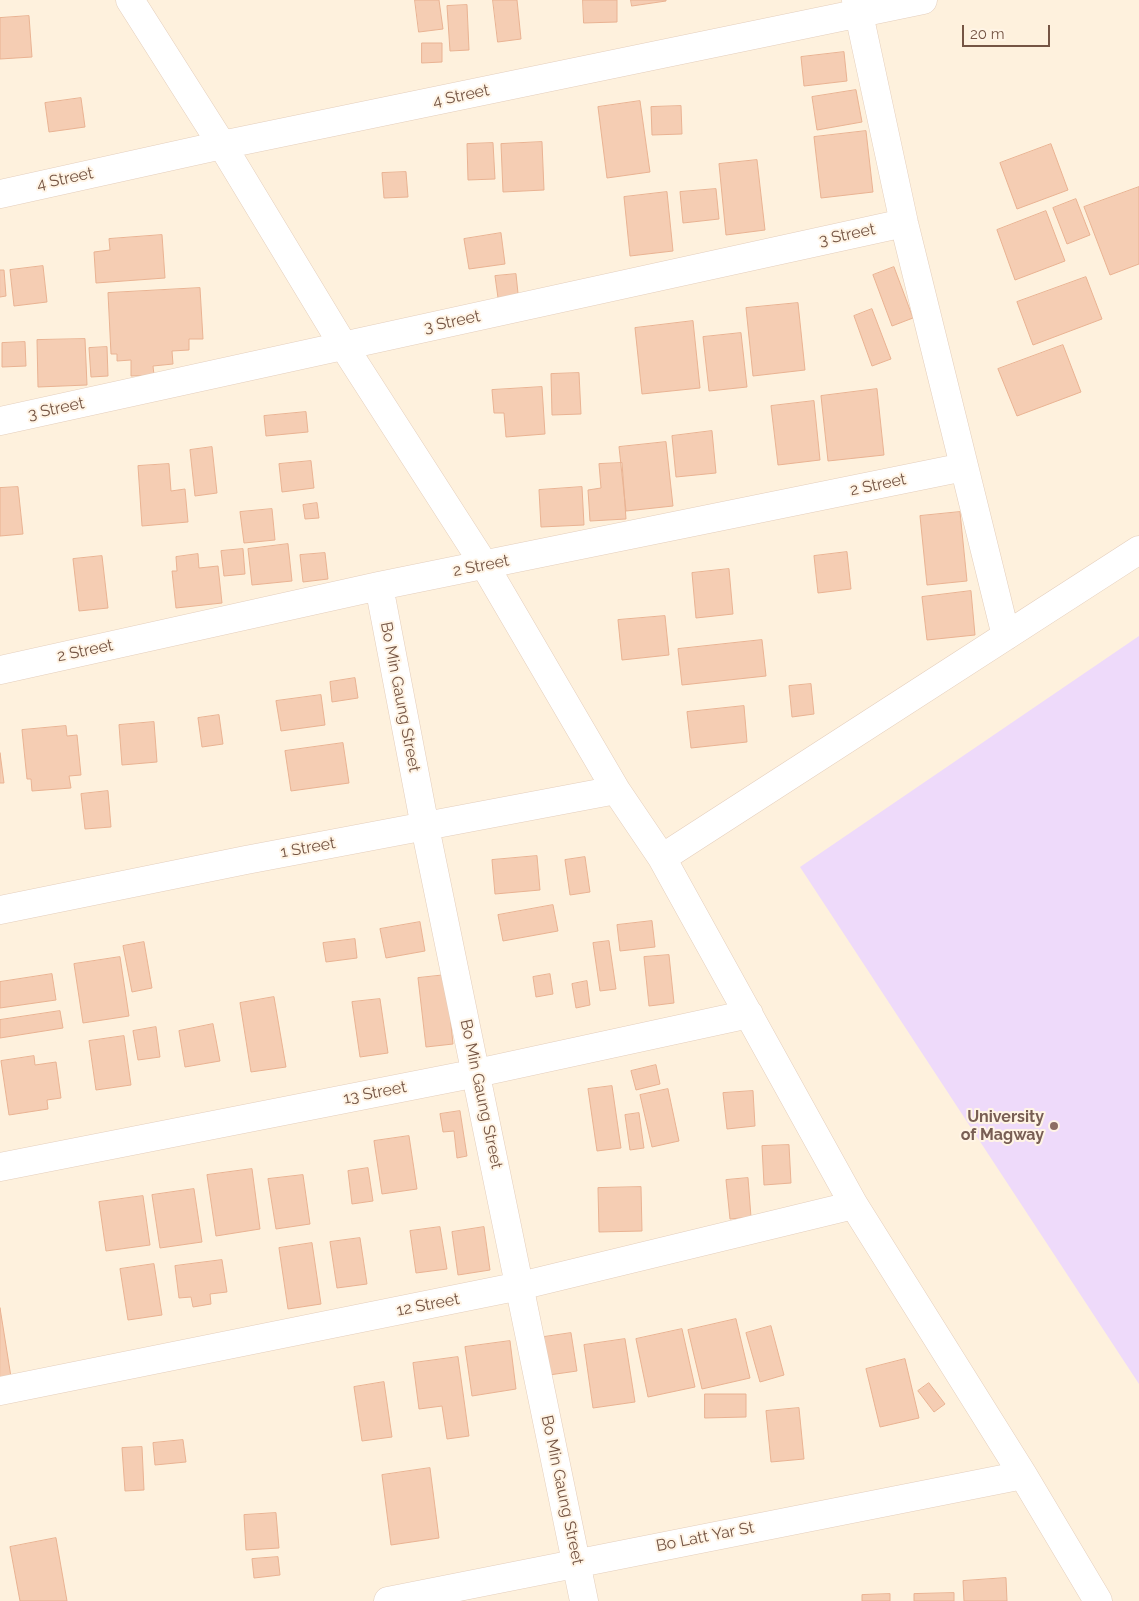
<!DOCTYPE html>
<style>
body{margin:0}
#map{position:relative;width:1139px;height:1601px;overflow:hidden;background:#fef1dd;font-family:Raleway,sans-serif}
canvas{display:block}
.scale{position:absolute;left:962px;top:25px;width:88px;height:22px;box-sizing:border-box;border:2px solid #755544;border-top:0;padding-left:6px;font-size:15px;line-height:18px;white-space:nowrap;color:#755544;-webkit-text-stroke:4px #fff4e5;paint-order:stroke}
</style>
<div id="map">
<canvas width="1139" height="1601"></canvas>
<div class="scale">20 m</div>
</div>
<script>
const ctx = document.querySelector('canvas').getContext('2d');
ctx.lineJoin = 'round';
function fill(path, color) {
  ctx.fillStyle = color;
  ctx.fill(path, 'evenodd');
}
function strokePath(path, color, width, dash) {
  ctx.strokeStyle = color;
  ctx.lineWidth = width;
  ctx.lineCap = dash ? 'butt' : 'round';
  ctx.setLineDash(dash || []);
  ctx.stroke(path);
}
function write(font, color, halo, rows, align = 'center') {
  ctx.font = font + ' Raleway,sans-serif';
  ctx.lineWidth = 4;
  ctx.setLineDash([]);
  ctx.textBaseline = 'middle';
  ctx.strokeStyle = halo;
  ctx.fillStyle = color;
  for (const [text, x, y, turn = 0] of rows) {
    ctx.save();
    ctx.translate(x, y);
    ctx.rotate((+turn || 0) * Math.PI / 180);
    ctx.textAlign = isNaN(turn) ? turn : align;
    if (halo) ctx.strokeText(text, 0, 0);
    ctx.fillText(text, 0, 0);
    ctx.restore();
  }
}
const education = new Path2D(`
 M 1139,636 L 1139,1384 L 800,867 Z`);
const building = new Path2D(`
 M 415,0 L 439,0 L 443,29 L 419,32 Z
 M 493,0 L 517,0 L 521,39 L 498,42 Z
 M 583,0 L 617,0 L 617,22 L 584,23 Z
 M 631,0 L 666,0 L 666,1 L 632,6 Z
 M 467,5 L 469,50 L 450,51 L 447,6 Z
 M 29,16 L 32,57 L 0,59 L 0,18 Z
 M 422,43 L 442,43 L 442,62 L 422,63 Z
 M 844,52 L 847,81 L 804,86 L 801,57 Z
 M 856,90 L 862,122 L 817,130 L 812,97 Z
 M 81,98 L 85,127 L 49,132 L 45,103 Z
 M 640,101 L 650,172 L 607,178 L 598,107 Z
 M 681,106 L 682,134 L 652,135 L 651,107 Z
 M 866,131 L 873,192 L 821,198 L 814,137 Z
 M 542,142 L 544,190 L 503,192 L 501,144 Z
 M 493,143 L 495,179 L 468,180 L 467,144 Z
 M 1051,144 L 1068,190 L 1017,209 L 1000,163 Z
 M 757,160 L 765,230 L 726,235 L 719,164 Z
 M 406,172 L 408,197 L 384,198 L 382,173 Z
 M 1139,187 L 1139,264 L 1110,275 L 1084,207 Z
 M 716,189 L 719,219 L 683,223 L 680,192 Z
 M 667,192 L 673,251 L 630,256 L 624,197 Z
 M 1076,199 L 1090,235 L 1067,244 L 1053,208 Z
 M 1046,211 L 1065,261 L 1015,280 L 997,230 Z
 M 501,233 L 505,264 L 469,269 L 464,239 Z
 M 162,235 L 165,278 L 96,283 L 94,252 L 110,250 L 109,239 Z
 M 43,266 L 47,302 L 14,306 L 10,270 Z
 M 894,267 L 913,318 L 892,326 L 873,275 Z
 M 0,270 L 4,270 L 6,296 L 0,297 Z
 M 516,274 L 519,303 L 499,305 L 495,276 Z
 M 1086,277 L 1102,319 L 1033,345 L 1017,302 Z
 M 200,288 L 203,339 L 189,339 L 189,350 L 172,351 L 173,364 L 153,366 L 154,375 L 131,376 L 131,360 L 117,361 L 117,354 L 111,354 L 108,293 Z
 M 798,303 L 805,370 L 753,376 L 746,308 Z
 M 872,309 L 891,359 L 872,366 L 854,316 Z
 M 693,321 L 700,388 L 642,394 L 635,328 Z
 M 741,333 L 747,387 L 709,391 L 703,337 Z
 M 85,339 L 87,385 L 38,387 L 37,340 Z
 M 25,342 L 26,366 L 2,367 L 2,343 Z
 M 1063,345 L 1081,392 L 1017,416 L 998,369 Z
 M 107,347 L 108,376 L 91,377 L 89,348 Z
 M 579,373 L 581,414 L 552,415 L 551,374 Z
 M 542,387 L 545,434 L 506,437 L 504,413 L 494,413 L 492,390 Z
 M 877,389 L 884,455 L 828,461 L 821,396 Z
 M 814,401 L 820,460 L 778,465 L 771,406 Z
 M 306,412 L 308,432 L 266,436 L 264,416 Z
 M 712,431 L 716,473 L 676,477 L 672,436 Z
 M 666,442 L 673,506 L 626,511 L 619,447 Z
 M 212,447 L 217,493 L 195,496 L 190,450 Z
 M 311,461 L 314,488 L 282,492 L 279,464 Z
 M 622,463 L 626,519 L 590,521 L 588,490 L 601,488 L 599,464 Z
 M 169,464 L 171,491 L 185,489 L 188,522 L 142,526 L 138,466 Z
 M 18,487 L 23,534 L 0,536 L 0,488 Z
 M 582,487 L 584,525 L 541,527 L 539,490 Z
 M 317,503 L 319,518 L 305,519 L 303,505 Z
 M 272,509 L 275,540 L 244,543 L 240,512 Z
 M 960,512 L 967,581 L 927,585 L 920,516 Z
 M 288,544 L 292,581 L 252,585 L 248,549 Z
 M 243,549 L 245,574 L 224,576 L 221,551 Z
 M 847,552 L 851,589 L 818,593 L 814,556 Z
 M 325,553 L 328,579 L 303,582 L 300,555 Z
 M 198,554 L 199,568 L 218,566 L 222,603 L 176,608 L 172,571 L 177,571 L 176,557 Z
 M 102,556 L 108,608 L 79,611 L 73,559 Z
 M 729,569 L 733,614 L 696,618 L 692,573 Z
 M 971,591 L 975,635 L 927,640 L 922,597 Z
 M 665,616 L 669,655 L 622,660 L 618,620 Z
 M 762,640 L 766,676 L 682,685 L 678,649 Z
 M 355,678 L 358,698 L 332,702 L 330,682 Z
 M 811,684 L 814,714 L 792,717 L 789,686 Z
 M 321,695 L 325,725 L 281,731 L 276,701 Z
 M 744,706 L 747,742 L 691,748 L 687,712 Z
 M 219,715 L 223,744 L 202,747 L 198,718 Z
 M 154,722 L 157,762 L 122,765 L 119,725 Z
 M 66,726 L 67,736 L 77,735 L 81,775 L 69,776 L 71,788 L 32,791 L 31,779 L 27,779 L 22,730 Z
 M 343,743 L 349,783 L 291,791 L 285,751 Z
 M 0,753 L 4,783 L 0,783 Z
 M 108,791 L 111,827 L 85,829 L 81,794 Z
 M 537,856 L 540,890 L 495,894 L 492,860 Z
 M 585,857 L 590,892 L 570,895 L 565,860 Z
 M 553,905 L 558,931 L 503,941 L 498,915 Z
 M 652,921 L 655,947 L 620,951 L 617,925 Z
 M 420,922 L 425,951 L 386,958 L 380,929 Z
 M 355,939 L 357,958 L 326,962 L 323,943 Z
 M 609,941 L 616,989 L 600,991 L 593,943 Z
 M 144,942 L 152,988 L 132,992 L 123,946 Z
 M 669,955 L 674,1003 L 649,1006 L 644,957 Z
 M 120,957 L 129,1016 L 83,1023 L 74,964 Z
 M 52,974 L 56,1000 L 0,1008 L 0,982 Z
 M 550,974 L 553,994 L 536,997 L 533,977 Z
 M 446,975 L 453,1044 L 426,1047 L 418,978 Z
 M 587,981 L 590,1005 L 576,1008 L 572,984 Z
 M 274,997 L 286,1067 L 251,1072 L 240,1003 Z
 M 380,999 L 388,1053 L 360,1057 L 352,1002 Z
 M 60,1011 L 63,1028 L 0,1038 L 0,1020 Z
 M 213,1024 L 220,1061 L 185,1067 L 179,1031 Z
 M 156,1027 L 160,1057 L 138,1060 L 133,1031 Z
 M 124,1036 L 131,1085 L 96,1090 L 89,1041 Z
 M 34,1056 L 35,1065 L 56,1062 L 61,1098 L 47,1100 L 48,1109 L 9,1115 L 1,1061 Z
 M 656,1065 L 660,1084 L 636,1090 L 631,1071 Z
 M 612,1086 L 621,1148 L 597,1151 L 588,1089 Z
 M 668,1089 L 679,1141 L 652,1147 L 640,1095 Z
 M 753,1091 L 755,1126 L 727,1129 L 723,1093 Z
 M 460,1111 L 467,1156 L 457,1158 L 454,1131 L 443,1132 L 440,1114 Z
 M 639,1113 L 644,1148 L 630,1150 L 625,1115 Z
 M 409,1136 L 417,1189 L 382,1194 L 374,1141 Z
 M 789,1145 L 791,1183 L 764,1185 L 762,1146 Z
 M 368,1168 L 373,1201 L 352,1204 L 348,1171 Z
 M 252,1169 L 260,1229 L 216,1236 L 207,1175 Z
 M 303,1175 L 310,1224 L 276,1229 L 268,1179 Z
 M 748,1178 L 751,1217 L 730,1219 L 726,1180 Z
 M 641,1187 L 642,1231 L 599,1232 L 598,1188 Z
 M 194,1189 L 202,1242 L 160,1248 L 152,1195 Z
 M 143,1196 L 150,1245 L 106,1251 L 99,1202 Z
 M 440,1227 L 447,1269 L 416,1273 L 410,1231 Z
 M 484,1227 L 490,1270 L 458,1275 L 452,1232 Z
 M 360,1238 L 367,1284 L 337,1288 L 330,1242 Z
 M 312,1243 L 321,1304 L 288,1309 L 279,1248 Z
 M 222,1260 L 227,1292 L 210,1294 L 211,1304 L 193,1307 L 191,1297 L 179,1298 L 175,1266 Z
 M 154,1264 L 162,1315 L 128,1320 L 120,1269 Z
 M 0,1308 L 11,1377 L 0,1379 Z
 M 736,1319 L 750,1378 L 702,1389 L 688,1330 Z
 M 771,1326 L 784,1375 L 760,1382 L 746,1333 Z
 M 682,1329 L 695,1387 L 648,1397 L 636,1339 Z
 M 571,1333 L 577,1371 L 549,1375 L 544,1337 Z
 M 625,1339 L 635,1402 L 593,1408 L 584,1345 Z
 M 510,1341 L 516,1389 L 472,1396 L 465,1347 Z
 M 458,1357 L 469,1436 L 447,1439 L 442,1406 L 419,1409 L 413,1363 Z
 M 905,1359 L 919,1418 L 880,1427 L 866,1369 Z
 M 384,1382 L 392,1437 L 362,1441 L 354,1387 Z
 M 929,1383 L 945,1404 L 934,1412 L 918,1391 Z
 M 705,1394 L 746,1394 L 746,1417 L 705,1418 Z
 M 799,1408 L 804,1459 L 771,1462 L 766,1411 Z
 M 183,1440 L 186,1462 L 155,1465 L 153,1443 Z
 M 142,1447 L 144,1490 L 125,1491 L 122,1448 Z
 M 430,1468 L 439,1538 L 391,1545 L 382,1475 Z
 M 276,1513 L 279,1548 L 246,1550 L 244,1515 Z
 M 56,1538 L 67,1601 L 20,1601 L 10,1547 Z
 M 278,1557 L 280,1575 L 254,1578 L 252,1559 Z
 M 1006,1578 L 1007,1601 L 964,1601 L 963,1581 Z
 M 954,1593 L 954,1601 L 914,1601 L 914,1594 Z
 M 890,1594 L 890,1601 L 862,1601 L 862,1595 Z`);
const minor = new Path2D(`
 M 130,0 L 222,145 L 343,345 L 485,566 L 616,790 L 662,858 L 854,1205 L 1023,1475 L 1098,1601
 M 856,0 L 904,223 L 1006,636
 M 0,194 L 222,145 L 923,0
 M 0,421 L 904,223
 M 379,586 L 425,827 L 584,1601
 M 0,670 L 379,586 L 964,467
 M 662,858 L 1139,550
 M 0,910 L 246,860 L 616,790
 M 0,1167 L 477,1073 L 749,1014
 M 0,1391 L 520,1286 L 854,1205
 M 388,1601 L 1023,1475`);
const markers = [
 [1054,1126,5,"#8d6e63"]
];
const streetNames = [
 ["4 Street",461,96,-12],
 ["4 Street",65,179,-12],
 ["3 Street",847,235,-12],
 ["3 Street",452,322,-12],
 ["3 Street",56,409,-12],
 ["2 Street",878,485,-12],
 ["2 Street",481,566,-11],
 ["2 Street",85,651,-12],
 ["Bo Min Gaung Street",400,697,79],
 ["1 Street",308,848,-10],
 ["13 Street",375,1093,-11],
 ["Bo Min Gaung Street",481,1094,78],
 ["12 Street",428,1305,-11],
 ["Bo Min Gaung Street",562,1490,78],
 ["Bo Latt Yar St",705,1537,-11]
];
const educationNames = [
 ["University",1044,1117],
 ["of Magway",1044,1135]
];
fill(education, '#eedafa');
fill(building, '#f5cdb3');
strokePath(building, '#e9b292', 1);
strokePath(minor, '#e4cebc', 29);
strokePath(minor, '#fff', 28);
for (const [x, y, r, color] of markers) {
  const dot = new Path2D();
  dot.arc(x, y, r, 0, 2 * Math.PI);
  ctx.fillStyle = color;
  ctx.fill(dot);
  strokePath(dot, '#fff4e5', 2);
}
write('16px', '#755544', '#fff4e5', streetNames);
write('bold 16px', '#785e54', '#fff4e5', educationNames, 'right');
</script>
